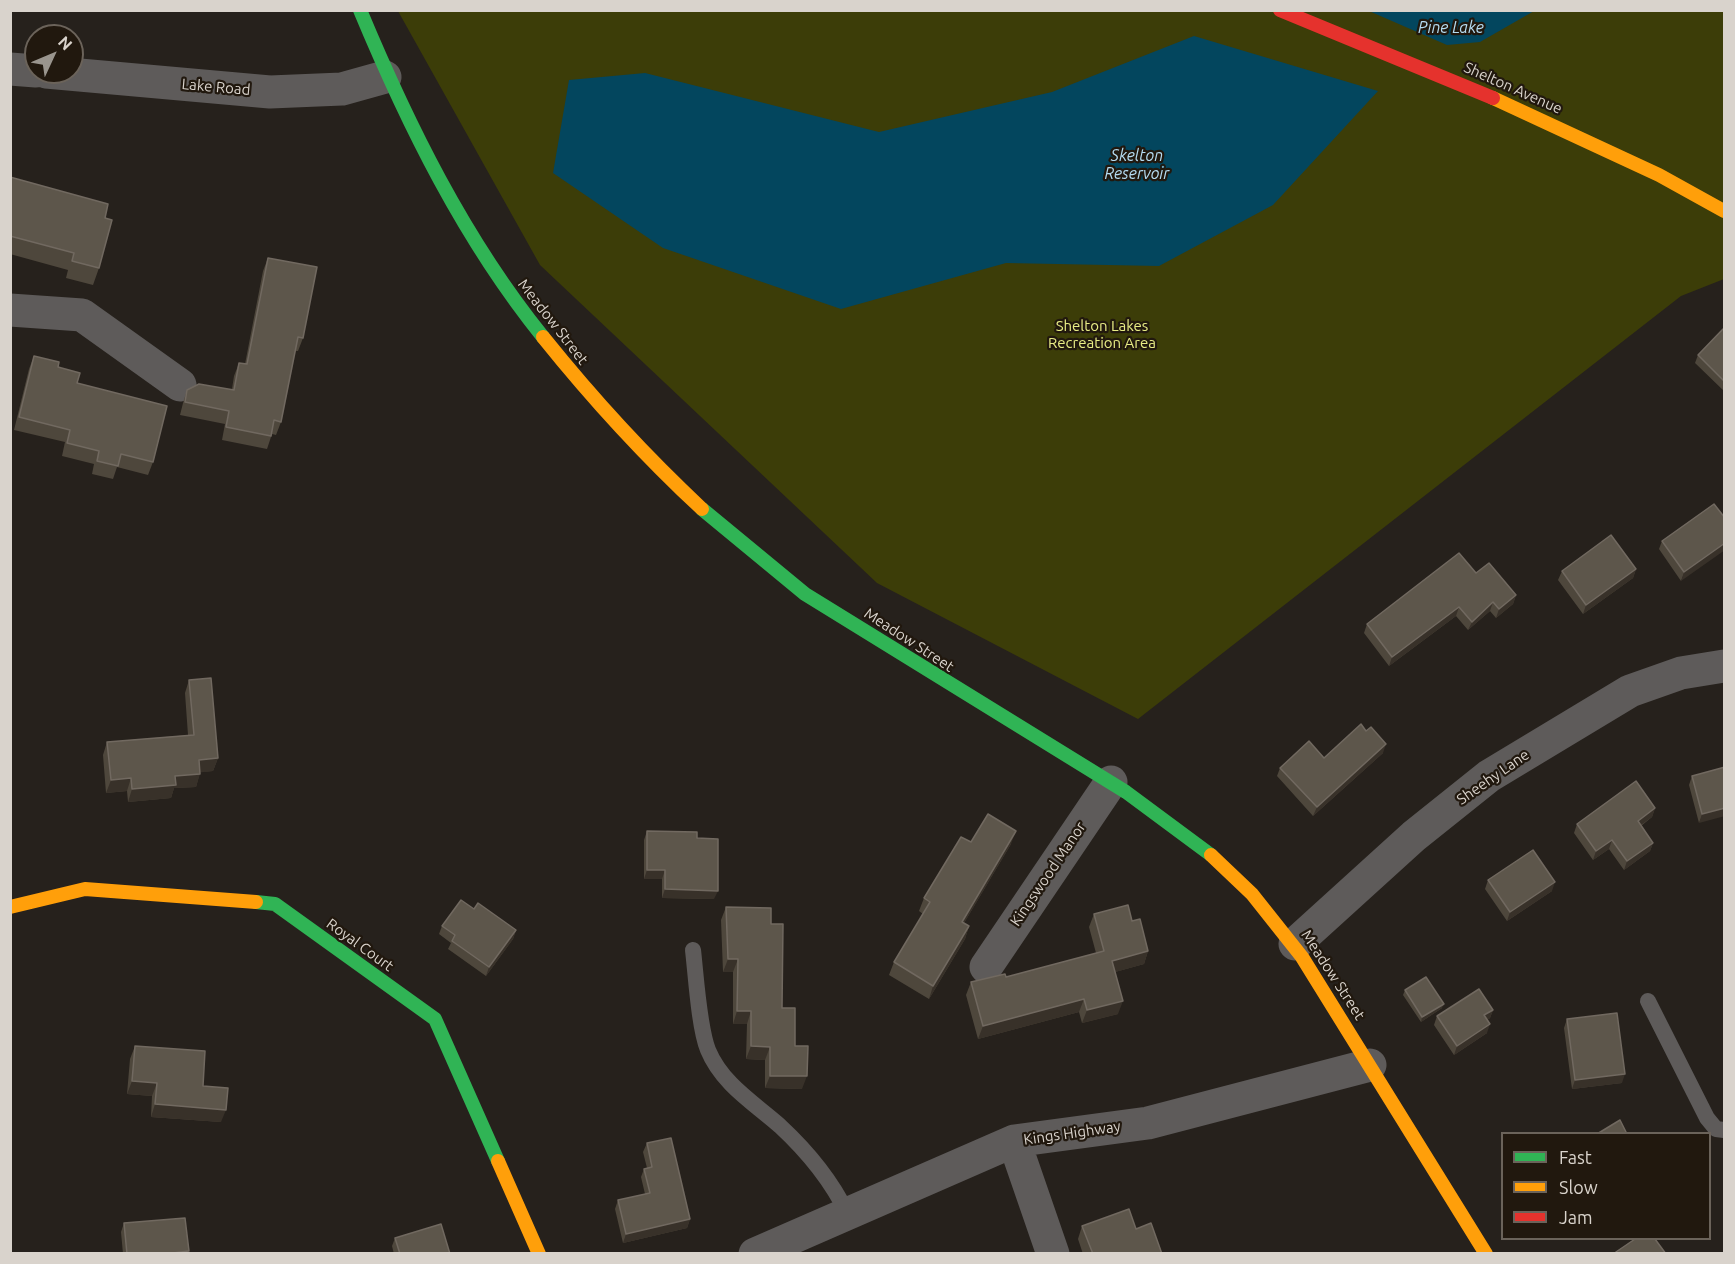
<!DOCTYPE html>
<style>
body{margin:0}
#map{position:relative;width:1735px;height:1264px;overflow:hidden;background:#26211c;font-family:Ubuntu,sans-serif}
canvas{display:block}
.frame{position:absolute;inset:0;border:12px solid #d9d3cc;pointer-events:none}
.legend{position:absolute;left:1501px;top:1132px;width:210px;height:108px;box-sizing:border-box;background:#21180e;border:2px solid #6b635a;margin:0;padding:8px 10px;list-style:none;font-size:18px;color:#d9d3cc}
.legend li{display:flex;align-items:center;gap:12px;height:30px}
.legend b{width:30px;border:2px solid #6b635a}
.north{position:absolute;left:24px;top:24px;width:60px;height:60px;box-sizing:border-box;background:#21180e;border:2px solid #6b635a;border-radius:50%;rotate:46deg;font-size:16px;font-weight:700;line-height:24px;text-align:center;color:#d9d3cc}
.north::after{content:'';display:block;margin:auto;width:21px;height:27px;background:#9a958e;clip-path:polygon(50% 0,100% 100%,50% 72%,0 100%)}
</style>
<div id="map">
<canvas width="1735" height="1264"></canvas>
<div class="frame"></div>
<ul class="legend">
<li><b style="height:8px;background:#30b455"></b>Fast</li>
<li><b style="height:8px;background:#ff9f0a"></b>Slow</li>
<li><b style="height:8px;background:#e5322d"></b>Jam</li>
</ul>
<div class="north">N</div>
</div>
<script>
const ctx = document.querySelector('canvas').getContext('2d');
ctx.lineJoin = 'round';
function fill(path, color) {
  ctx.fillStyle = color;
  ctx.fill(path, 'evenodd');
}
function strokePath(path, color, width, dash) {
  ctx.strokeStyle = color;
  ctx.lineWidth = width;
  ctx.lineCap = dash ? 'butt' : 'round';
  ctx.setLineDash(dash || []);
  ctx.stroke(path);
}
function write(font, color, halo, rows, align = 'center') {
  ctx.font = font + ' Ubuntu,sans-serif';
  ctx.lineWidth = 4.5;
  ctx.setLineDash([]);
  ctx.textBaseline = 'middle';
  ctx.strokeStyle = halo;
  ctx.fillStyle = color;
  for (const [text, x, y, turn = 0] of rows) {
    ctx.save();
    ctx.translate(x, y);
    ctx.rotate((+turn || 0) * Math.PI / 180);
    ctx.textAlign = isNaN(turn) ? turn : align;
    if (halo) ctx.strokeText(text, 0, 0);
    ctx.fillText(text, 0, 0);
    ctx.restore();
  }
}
const green = new Path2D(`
 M 398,11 L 1724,11 L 1724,279 L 1681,296 L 1138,719 L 877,583 L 540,265 Z`);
const water = new Path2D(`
 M 1369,11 L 1534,11 L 1480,42 L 1447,45 Z
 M 1194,36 L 1378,91 L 1273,205 L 1159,266 L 1006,263 L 841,309 L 663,248 L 553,173 L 569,80 L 645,73 L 879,132 L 1052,92 Z`);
const lane = new Path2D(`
 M 693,950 C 696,976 699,1028 708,1050 C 722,1084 754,1103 780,1126 C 808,1152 831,1180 847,1213
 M 1648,1001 L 1707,1118 L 1716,1129 L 1724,1130`);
const street = new Path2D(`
 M 10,69 L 36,71
 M 46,72 L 270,92 L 342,89 L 385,77
 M 10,310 L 82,315 L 180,385
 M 1295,944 L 1414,836 L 1489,776 L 1630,691 L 1681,673 L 1724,666
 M 986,967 L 1111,782
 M 1014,1141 L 1053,1254
 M 755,1254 L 1014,1141 L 1148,1123 L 1370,1065`);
const fast = new Path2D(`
 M 360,10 C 408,125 464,239 543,337
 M 702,509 L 805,594 L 1126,792 L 1211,855
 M 256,902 L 275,904 L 435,1019 L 498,1161`);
const slow = new Path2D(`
 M 1493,98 L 1659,175 L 1724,211
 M 543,337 C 592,398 644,455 702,509
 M 1211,855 L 1252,894 L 1302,957 L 1486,1254
 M 10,907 L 85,889 L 256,902
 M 498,1161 L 539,1254`);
const jam = new Path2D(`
 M 1280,10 L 1493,98`);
const wall = new Path2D(`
 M 10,177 L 105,218 L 99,268 L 93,285 L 66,278 L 68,270 L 10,254 Z
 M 268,258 L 303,338 L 298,351 L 295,351 L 281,422 L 276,435 L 272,434 L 267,449 L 222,440 L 225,424 L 180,415 L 183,403 L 187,390 L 232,389 L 234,376 L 239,363 L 245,364 L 263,271 Z
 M 1725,330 L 1725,392 L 1695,363 L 1698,355 Z
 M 34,356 L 58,367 L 77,383 L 153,462 L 148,475 L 117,467 L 113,479 L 92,474 L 94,464 L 62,456 L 65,442 L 14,430 L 29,369 Z
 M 1714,504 L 1681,581 L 1659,549 L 1662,541 Z
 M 1636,569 L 1633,578 L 1583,614 L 1558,580 L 1562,571 Z
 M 1476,573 L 1516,595 L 1513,604 L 1496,618 L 1490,611 L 1468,630 L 1456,616 L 1389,666 L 1364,633 L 1367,624 Z
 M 189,680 L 218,758 L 213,771 L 200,772 L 196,787 L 174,788 L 171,798 L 128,802 L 127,791 L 106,793 L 103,755 L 107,742 L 188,735 L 185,693 Z
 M 1366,731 L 1383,753 L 1313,816 L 1277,776 L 1280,768 L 1324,758 Z
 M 1725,767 L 1699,823 L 1689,785 L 1692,776 Z
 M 1655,808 L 1652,817 L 1641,826 L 1653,843 L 1650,851 L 1624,870 L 1609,849 L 1593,860 L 1574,833 L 1577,824 Z
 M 647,831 L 697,838 L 714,899 L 662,898 L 662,879 L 644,879 L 644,840 Z
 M 971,842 L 1011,844 L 964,923 L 969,926 L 965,939 L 929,999 L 889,975 L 894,962 L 923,914 L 919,911 L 924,898 Z
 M 1488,880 L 1552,891 L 1507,921 L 1485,889 Z
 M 726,907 L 771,924 L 782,1008 L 795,1046 L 802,1089 L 765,1088 L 765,1060 L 746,1059 L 747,1024 L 733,1024 L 733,972 L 723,972 L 721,920 Z
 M 474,909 L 516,930 L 513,939 L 486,976 L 448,949 L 451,943 L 439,934 L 442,926 Z
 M 1094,914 L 1132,921 L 1148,951 L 1144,964 L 1115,972 L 1118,1014 L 1082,1023 L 1079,1012 L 978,1039 L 966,995 L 971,982 L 1006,977 L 1096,953 L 1089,927 Z
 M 1405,990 L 1442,1008 L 1421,1022 L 1403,995 Z
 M 1493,1010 L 1490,1018 L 1487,1020 L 1487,1033 L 1454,1055 L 1434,1025 L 1437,1016 Z
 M 1567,1019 L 1622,1083 L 1572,1089 L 1564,1028 Z
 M 135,1046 L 203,1086 L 221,1122 L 151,1117 L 152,1096 L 127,1094 L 130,1059 Z
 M 647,1143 L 690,1219 L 687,1228 L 623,1243 L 615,1209 L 618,1200 L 645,1194 L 641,1177 L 644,1169 L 647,1168 L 643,1152 Z
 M 124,1223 L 189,1251 L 188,1254 L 123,1254 L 121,1232 Z
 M 1082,1226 L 1136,1229 L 1162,1254 L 1083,1254 L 1078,1239 Z
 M 395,1238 L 450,1254 L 394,1254 L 392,1246 Z`);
const shadedWall = new Path2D(`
 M 1725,543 L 1725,550 L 1681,581 L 1684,572 Z
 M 1636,569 L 1633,578 L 1583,614 L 1586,605 Z
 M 1516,595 L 1513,604 L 1496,618 L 1499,609 Z
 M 1493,602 L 1490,611 L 1468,630 L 1472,622 Z
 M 1459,607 L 1456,616 L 1389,666 L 1392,657 Z
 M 1386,744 L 1383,753 L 1313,816 L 1317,807 Z
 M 218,758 L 213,771 L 195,773 L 199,760 Z
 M 200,774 L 196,787 L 174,788 L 171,798 L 128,802 L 132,789 L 175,776 Z
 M 131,778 L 127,791 L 106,793 L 111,780 Z
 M 1655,808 L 1652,817 L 1634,830 L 1638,821 Z
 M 1725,808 L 1725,816 L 1699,823 L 1702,814 Z
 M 1016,831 L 1011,844 L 957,935 L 962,922 Z
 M 1612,840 L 1609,849 L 1593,860 L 1596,851 Z
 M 1653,843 L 1650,851 L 1624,870 L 1627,861 Z
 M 647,870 L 665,870 L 662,879 L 644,879 Z
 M 1555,882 L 1552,891 L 1507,921 L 1510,912 Z
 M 665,889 L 718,891 L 714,899 L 662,898 Z
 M 969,926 L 965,939 L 929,999 L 933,986 Z
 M 516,930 L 513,939 L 486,976 L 489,967 Z
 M 1148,951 L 1144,964 L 1108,974 L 1112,961 Z
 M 728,959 L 738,959 L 733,972 L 723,972 Z
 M 1084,999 L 1079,1012 L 978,1039 L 983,1026 Z
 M 1123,1001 L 1118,1014 L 1082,1023 L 1087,1010 Z
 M 1444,1004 L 1442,1008 L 1421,1022 L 1422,1017 Z
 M 1493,1010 L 1490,1018 L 1481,1024 L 1484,1015 Z
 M 737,1011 L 751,1011 L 747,1024 L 733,1024 Z
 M 1490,1024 L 1487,1033 L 1454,1055 L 1457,1046 Z
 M 751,1046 L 770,1047 L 765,1060 L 746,1059 Z
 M 1625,1074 L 1622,1083 L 1572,1089 L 1575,1080 Z
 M 770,1076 L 807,1076 L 802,1089 L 765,1088 Z
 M 132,1081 L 157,1083 L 152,1096 L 127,1094 Z
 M 155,1104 L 226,1110 L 221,1122 L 151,1117 Z
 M 690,1219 L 687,1228 L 623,1243 L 626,1234 Z
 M 189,1251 L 188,1254 L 165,1254 Z`);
const building = new Path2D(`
 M 10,177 L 108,204 L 105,218 L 112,220 L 99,268 L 72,261 L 74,253 L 10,236 Z
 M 268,258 L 317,267 L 303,338 L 298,337 L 281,422 L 274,420 L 271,436 L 226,427 L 229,411 L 185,402 L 187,390 L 199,384 L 234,390 L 239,363 L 247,364 Z
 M 1723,329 L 1725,330 L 1725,382 L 1698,355 Z
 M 34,356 L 59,362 L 58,367 L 80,373 L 77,383 L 167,406 L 153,462 L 121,454 L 118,466 L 97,461 L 99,451 L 67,443 L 70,430 L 19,417 Z
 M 1714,504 L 1725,518 L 1725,543 L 1684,572 L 1662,541 Z
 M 1611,535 L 1636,569 L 1586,605 L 1562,571 Z
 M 1459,553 L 1476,573 L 1489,563 L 1516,595 L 1499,609 L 1493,602 L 1472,622 L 1459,607 L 1392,657 L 1367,624 Z
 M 211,678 L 218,758 L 199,760 L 200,774 L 175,776 L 176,785 L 132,789 L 131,778 L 111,780 L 107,742 L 194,735 L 189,680 Z
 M 1361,724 L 1366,731 L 1371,727 L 1386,744 L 1317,807 L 1280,768 L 1309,741 L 1324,758 Z
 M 1725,767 L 1725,808 L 1702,814 L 1692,776 Z
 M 1636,781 L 1655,808 L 1638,821 L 1653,843 L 1627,861 L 1612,840 L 1596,851 L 1577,824 Z
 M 988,814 L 1016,831 L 962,922 L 969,926 L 933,986 L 894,962 L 930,902 L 924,898 L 961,837 L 971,842 Z
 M 647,831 L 697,832 L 697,838 L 718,839 L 718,891 L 665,889 L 665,870 L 647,870 Z
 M 1533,850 L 1555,882 L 1510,912 L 1488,880 Z
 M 461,900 L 474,909 L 478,903 L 516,930 L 489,967 L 452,941 L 455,935 L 442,926 Z
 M 1128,905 L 1132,921 L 1140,919 L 1148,951 L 1112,961 L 1123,1001 L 1087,1010 L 1084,999 L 983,1026 L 971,982 L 1005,974 L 1006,977 L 1104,951 L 1094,914 Z
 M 726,907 L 771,908 L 771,924 L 783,924 L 782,1008 L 795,1008 L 795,1046 L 808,1046 L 807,1076 L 770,1076 L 770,1047 L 751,1046 L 751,1011 L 737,1011 L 738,959 L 728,959 Z
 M 1426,977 L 1444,1004 L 1422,1017 L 1405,990 Z
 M 1479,989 L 1493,1010 L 1484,1015 L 1490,1024 L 1457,1046 L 1437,1016 Z
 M 1617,1013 L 1625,1074 L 1575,1080 L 1567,1019 Z
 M 135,1046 L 205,1051 L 203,1086 L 228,1088 L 226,1110 L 155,1104 L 157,1083 L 132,1081 Z
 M 1620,1120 L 1627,1134 L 1597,1134 Z
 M 671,1138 L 690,1219 L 626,1234 L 618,1200 L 650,1193 L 644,1169 L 652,1167 L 647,1143 Z
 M 1129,1209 L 1136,1229 L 1151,1223 L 1162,1254 L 1093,1254 L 1082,1226 Z
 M 185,1218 L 189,1251 L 165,1254 L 127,1254 L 124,1223 Z
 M 441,1224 L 450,1254 L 400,1254 L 395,1238 Z
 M 1635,1239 L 1655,1239 L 1666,1254 L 1613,1254 Z`);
const streetNames = [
 ["Lake Road",216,87,5],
 ["Shelton Avenue",1513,88,24],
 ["Meadow Street",553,322,52],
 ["Meadow Street",909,640,33],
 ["Sheehy Lane",1493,777,-35],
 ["Kingswood Manor",1048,874,-56],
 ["Royal Court",360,945,36],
 ["Meadow Street",1333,975,57],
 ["Kings Highway",1072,1133,-8]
];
const parkNames = [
 ["Shelton Lakes",1102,326],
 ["Recreation Area",1102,343]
];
const waterNames = [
 ["Pine Lake",1451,28],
 ["Skelton",1137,156],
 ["Reservoir",1137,174]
];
fill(green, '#3c3d08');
fill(water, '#03465e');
strokePath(lane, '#5e5b5a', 16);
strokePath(street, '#5e5b5a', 33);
strokePath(fast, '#30b455', 14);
strokePath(slow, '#ff9f0a', 14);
strokePath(jam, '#e5322d', 14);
fill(wall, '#4e473c');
fill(shadedWall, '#383129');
fill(building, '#5d564b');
strokePath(building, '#716960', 1.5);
write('15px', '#d9d3cc', '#21180e', streetNames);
write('15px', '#e8ec85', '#21180e', parkNames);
write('italic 16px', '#b5dcf2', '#21180e', waterNames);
</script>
